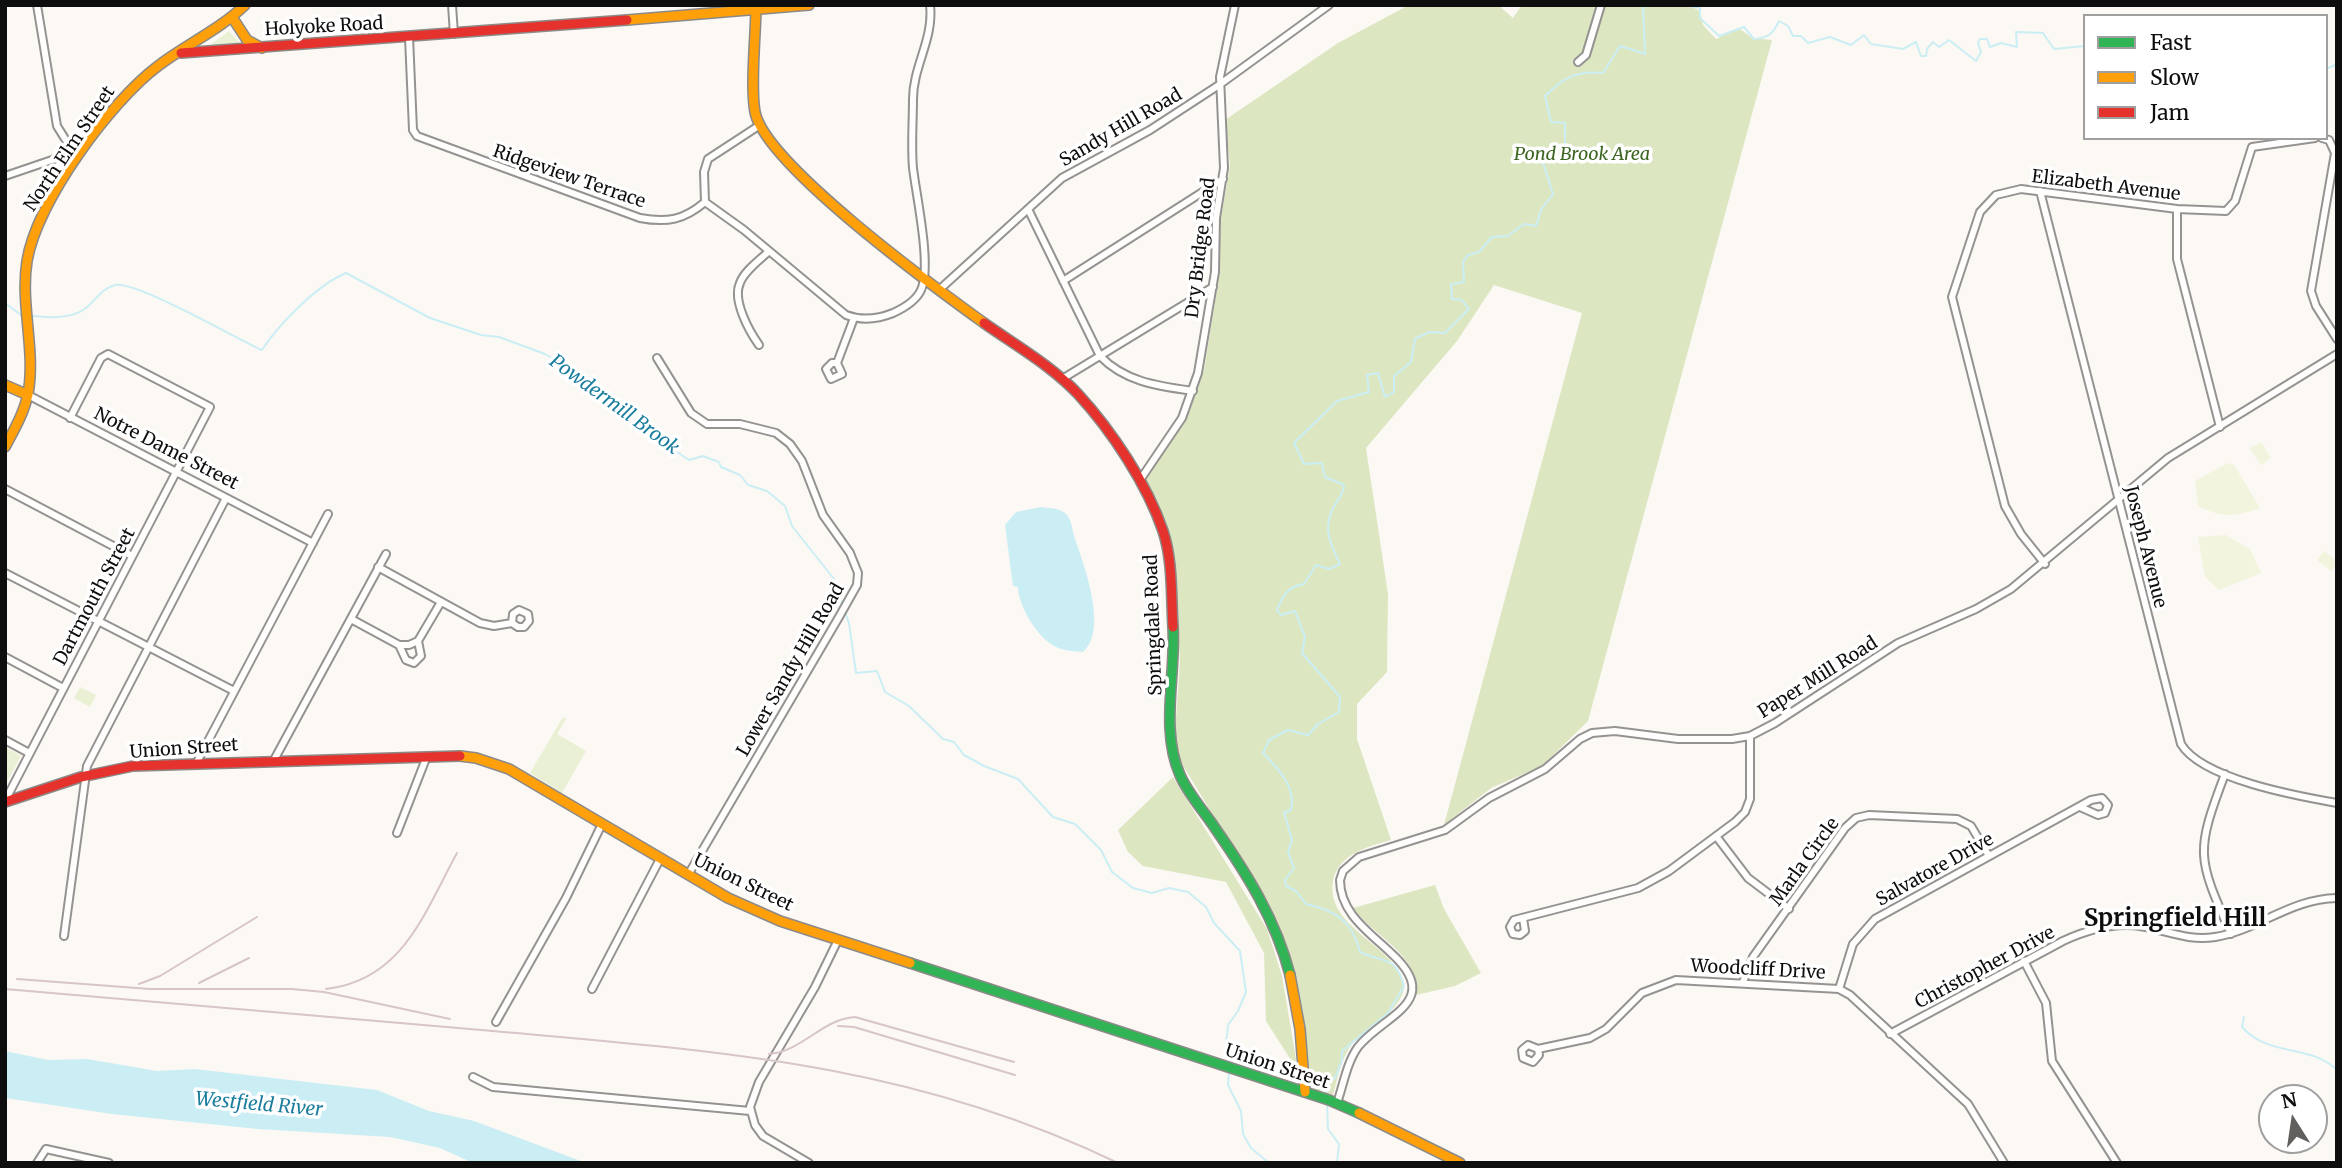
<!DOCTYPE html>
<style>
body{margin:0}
#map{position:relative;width:2342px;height:1168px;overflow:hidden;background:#fcf8f4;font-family:Merriweather,serif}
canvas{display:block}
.frame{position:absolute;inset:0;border:7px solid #0e0e0e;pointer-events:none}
.legend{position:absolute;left:2083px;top:14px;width:245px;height:126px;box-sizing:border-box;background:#fff;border:2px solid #9f9f9f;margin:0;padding:9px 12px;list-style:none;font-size:21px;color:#0e0e0e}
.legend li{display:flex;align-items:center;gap:14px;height:35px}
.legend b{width:35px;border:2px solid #9f9f9f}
.north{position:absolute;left:2258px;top:1084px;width:70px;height:70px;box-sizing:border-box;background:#fff;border:2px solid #9f9f9f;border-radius:50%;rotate:348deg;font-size:19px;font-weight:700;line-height:28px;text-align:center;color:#0e0e0e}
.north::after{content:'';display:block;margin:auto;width:24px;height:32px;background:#61605e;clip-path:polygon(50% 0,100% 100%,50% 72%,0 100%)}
</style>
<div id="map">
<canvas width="2342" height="1168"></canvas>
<div class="frame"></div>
<ul class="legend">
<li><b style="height:9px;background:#30b455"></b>Fast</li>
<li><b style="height:9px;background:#ff9f0a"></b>Slow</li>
<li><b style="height:9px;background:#e5322d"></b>Jam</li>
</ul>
<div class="north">N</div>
</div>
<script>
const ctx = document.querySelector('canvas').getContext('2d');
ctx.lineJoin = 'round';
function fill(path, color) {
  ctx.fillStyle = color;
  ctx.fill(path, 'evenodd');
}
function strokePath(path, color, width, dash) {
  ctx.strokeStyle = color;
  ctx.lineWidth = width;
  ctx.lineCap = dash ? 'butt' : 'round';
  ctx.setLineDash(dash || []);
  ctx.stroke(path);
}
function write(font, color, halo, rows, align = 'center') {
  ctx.font = font + ' Merriweather,serif';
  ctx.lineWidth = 7;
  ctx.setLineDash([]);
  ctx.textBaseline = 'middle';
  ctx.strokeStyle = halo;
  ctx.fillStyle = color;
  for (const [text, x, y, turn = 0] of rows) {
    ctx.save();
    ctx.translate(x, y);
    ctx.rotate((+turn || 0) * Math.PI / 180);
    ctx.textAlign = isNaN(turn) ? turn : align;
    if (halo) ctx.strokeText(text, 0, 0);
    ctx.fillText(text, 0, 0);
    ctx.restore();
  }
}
const green = new Path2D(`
 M 229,31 L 240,43 L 238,46 L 206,48 Z
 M 80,687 L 96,695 L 90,707 L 74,698 Z
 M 563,717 L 566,719 L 557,734 L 586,751 L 562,793 L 530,773 Z
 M 5,747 L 21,756 L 5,785 Z`);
const forest = new Path2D(`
 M 1409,5 L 1498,5 L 1513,18 L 1522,5 L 1688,5 L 1700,11 L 1703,25 L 1716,39 L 1739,28 L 1752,38 L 1772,40 L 1588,721 L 1542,766 L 1491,788 L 1444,825 L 1582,313 L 1494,285 L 1457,341 L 1366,448 L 1388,594 L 1387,672 L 1357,704 L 1357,739 L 1391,840 C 1369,846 1338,854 1333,881 C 1325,930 1400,945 1404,989 C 1397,1017 1365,1025 1349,1048 C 1341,1061 1337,1080 1333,1095 L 1313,1089 L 1294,975 L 1276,919 L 1179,759 L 1175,733 L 1180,661 L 1172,550 L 1144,477 L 1185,422 L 1204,370 L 1218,283 L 1219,229 L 1230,165 L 1225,120 L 1338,43 Z
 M 1173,777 L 1267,929 L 1282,976 L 1298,1071 L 1266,1021 L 1264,953 L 1226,882 L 1143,866 L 1128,852 L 1118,830 Z
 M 1435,885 L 1444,909 L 1481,973 L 1455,986 L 1416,995 C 1420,954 1374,937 1353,908 Z`);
const pitch = new Path2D(`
 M 2261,442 L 2271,458 L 2261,465 L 2250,448 Z
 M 2228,463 L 2234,465 L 2260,508 C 2236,517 2222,518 2198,506 L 2195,481 Z
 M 2226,535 L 2250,549 L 2261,573 L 2219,590 L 2205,577 L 2198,537 Z
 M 2324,551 L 2337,561 L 2332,572 L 2317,560 Z`);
const water = new Path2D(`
 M 1041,507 C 1050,509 1060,507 1067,515 C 1072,522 1072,529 1074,536 C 1083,562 1109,630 1083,652 C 1074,651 1064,651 1056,647 C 1037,638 1018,605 1018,587 L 1013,586 L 1005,525 L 1016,512 Z
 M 5,1051 L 48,1060 L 87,1059 L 157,1071 L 195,1069 L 377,1090 L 429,1111 L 474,1121 L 586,1163 L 473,1163 L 440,1148 L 390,1137 L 258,1129 L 112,1114 L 5,1098 Z`);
const stream = new Path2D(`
 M 1684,5 L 1700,8 L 1700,18 L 1719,36 L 1744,27 L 1754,39 C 1768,38 1773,34 1779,21 L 1788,26 L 1793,36 L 1801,36 L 1808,43 L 1830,37 L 1851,45 L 1864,35 L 1871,44 L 1903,49 L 1916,42 L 1921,56 L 1926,56 L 1927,49 L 1933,42 L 1939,47 L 1949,40 L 1976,61 L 1981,52 L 1978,43 L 1980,39 L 1987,39 L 1990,47 L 2001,43 L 2017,47 L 2016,32 L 2043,33 L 2054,49 L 2085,46
 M 2326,69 L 2337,64
 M 5,303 L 21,315
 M 33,316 C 50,318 72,319 86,308 C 95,301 102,288 115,285 C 137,281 235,338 262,350 C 279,324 317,285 346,273 L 430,318 L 481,335 L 499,337 L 545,354 L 564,365 L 605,403 L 689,460 L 703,456 L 719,462 L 721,467 L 740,475 L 748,485 L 767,491 L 785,506 L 792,526 L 834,579 L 843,607
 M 845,612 L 849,623 L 856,673 L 877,671 L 885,692 L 909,706 L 943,739 L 954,742 L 964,755 L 984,766 L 1018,779 L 1053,817 L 1075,824 L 1101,850 L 1112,872 L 1133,888 L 1152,893 L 1169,888 L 1188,892 L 1206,907 L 1214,923 L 1240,951 L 1246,992 L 1238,1011 L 1228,1025 L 1226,1044 L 1230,1065
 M 2244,1017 L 2242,1027 C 2270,1058 2309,1043 2337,1070
 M 1229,1071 L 1228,1085 L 1241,1111 L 1243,1134 L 1251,1148 L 1269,1163
 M 1326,1096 L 1325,1081 L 1335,1078 L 1342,1061 L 1342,1051 L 1388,1013 L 1404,986 C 1395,955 1386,964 1360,952 C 1352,921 1337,911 1306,904 L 1296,891 L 1286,886 L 1285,880 L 1294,868 L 1288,852 L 1292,840 L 1284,812 L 1290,811 C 1299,790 1276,766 1263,753 L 1269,740 L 1288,730 L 1308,735 L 1318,724 L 1339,712 L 1340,697 L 1302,653 L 1305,637 L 1295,611 L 1281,615 L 1277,610 C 1283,595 1287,587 1304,584 L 1316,565 L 1329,569 L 1340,564 C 1331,546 1323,530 1332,510 C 1337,499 1343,497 1344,485 L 1325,477 L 1322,463 L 1304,464 L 1294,443 L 1337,401 L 1369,392 L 1367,375 L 1378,373 L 1385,397 L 1394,392 L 1394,376 L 1411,362 L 1415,339 L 1429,332 L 1445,333 L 1469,309 L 1462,300 L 1452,299 L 1451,284 L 1464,282 L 1463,262 L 1468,255 L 1479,252 L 1492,237 L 1508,236 L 1524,224 L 1536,226 L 1541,210 L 1553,194 L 1542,159 L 1548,153 L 1558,157 L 1565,155 L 1565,123 L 1551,122 L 1545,96 C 1563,78 1577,70 1603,73 L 1620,46 L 1645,54 L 1643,5
 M 1327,1102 L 1328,1129 L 1339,1144 L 1337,1163`);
const street = new Path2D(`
 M 37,5 L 57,126 L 77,158
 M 452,5 L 454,34
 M 409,37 L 413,130 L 417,136 L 640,218 C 667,223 684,220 705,202 L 704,172 L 708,159 L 760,125
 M 1578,62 L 1586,55 L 1601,5
 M 2322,138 L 2329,140 L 2335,153 L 2311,291 L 2316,306 L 2337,339
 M 5,176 L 52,160 L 70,149
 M 2040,191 L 2181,744 C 2202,779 2297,796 2337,803
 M 705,202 L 744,230 L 846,315 C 862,321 878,319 893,313 C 904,308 916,301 921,290 C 932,266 916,195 913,168 C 911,146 913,121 913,99 C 913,66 934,39 930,5
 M 1028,209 L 1100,356 C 1125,382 1158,386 1193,391
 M 2177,209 L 2177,259 L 2220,427
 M 1063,281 L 1223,179
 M 939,290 L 1062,178 L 1150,130 L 1219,85 L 1329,5
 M 759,345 C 749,331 732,300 740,283 C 744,271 760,260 769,251
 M 657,358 L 691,413 L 707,424 L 740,424 L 776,433 L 790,444 L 802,461 L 823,515 L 850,553 L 858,573 L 857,585 L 839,617 L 688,875
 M 837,363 L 842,374 L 831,379 L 826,369 L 832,363 L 837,363 L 854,318
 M 1062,379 L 1213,287
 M 28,395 L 313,543
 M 1140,480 L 1182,418 L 1198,373 L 1215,272 L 1216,218 L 1224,168 L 1220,77 L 1235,5
 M 5,489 L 132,556
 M 2045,564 L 2021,534 L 2005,506 L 1952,297 L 1980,212 L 1996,195 L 2021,189 L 2177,209 L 2226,211 L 2235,201 L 2252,147 L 2315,138
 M 378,567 L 480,623 L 494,626 L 512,623 L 513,614 L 519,610 L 528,614 L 529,621 L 524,627 L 518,627 L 512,623
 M 5,573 L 234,691
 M 351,619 L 399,645 L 406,660 L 414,663 L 421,656 L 418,641 L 441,602
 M 399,645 L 409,645 L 418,641
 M 5,657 L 63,688
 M 5,740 L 29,753
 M 274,760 L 386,554
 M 197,762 L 328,514
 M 2225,774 C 2195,853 2197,857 2231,934
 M 5,801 L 210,407 L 108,354 L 101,358 L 70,418
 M 397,833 L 427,756
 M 1716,836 L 1748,878 L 1789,909
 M 1523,918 L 1525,931 L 1520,935 L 1513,934 L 1510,927 L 1514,920 L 1638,888 L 1669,871 L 1735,822 L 1745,812 L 1750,799 L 1750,736
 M 64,936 L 87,766 L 226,498
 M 2024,961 L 2046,1003 L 2052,1061 L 2117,1163
 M 1743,982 L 1753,957 L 1845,828 L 1856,818 L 1869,815 L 1957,819 L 1971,826 L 1989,856
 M 592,989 L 660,859
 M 1839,989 L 1853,944 L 1875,919 L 2091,800 L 2102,798 L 2108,805 L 2105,813 L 2098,815 L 2080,807
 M 496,1022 L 566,898 L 602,824
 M 1890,1034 L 2063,941 C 2089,929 2117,921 2146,927 C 2170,932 2190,941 2215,937 C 2259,930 2289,899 2337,898
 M 1538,1049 L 1539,1055 L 1533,1062 L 1523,1058 L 1522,1050 L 1528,1045 L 1538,1049 L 1590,1038 L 1606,1029 L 1642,993 L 1676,980 L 1839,989 L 1850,995 L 1968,1104 L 2004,1163
 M 473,1077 L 493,1087 L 750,1111
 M 1337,1103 C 1343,1086 1347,1062 1358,1047 C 1383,1015 1445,1002 1391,953 C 1369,932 1340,913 1340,880 L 1343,871 L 1359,857 L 1445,830 L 1489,798 L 1545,769 L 1580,739 L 1592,733 L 1615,731 L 1678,739 L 1732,739 L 1750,736 L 1775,723 L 1898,643 L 1976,609 L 2011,589 L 2168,458 L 2337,354
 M 37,1163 L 46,1149 L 109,1163
 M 809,1163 L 763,1136 L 755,1125 L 750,1107 L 759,1082 L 815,987 L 838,940`);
const fast = new Path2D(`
 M 1173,627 C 1176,675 1160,730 1180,775 C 1188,794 1204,811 1215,828 C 1247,874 1276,920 1290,975
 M 910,963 L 1329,1100 L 1359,1113`);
const slow = new Path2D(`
 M 756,5 C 756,34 750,86 755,112 C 765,164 937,289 984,323
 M 232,17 L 247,40 L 262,48
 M 627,20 L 809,5
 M 5,385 L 28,395
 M 5,447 C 14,430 24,413 28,394 C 36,350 20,305 27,261 C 37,201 110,102 158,66 C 187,44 219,30 245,5
 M 460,756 L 476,758 L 509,769 L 728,898 L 780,921 L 910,963
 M 1290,975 L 1300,1029 L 1305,1092
 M 1359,1113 L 1460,1163`);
const jam = new Path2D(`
 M 181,53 L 627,20
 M 984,323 C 1015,345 1052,366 1078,394 C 1112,431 1147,484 1163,531 C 1173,561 1171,596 1173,627
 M 5,802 L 81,777 L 133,766 L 460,756`);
const rail = new Path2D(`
 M 17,979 L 150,989 L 292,989 L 324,992 L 450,1019
 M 199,983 L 249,958
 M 139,984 L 160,976 L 257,917
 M 5,989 C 168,1003 330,1017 493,1031 C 717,1051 911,1063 1118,1163
 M 326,989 C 403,980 424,913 457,853
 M 838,1026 L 854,1027 L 1015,1075
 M 769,1054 C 803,1051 822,1019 855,1017 L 1014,1062`);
const streetNames = [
 ["Holyoke Road",324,27,-3],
 ["Sandy Hill Road",1121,128,-30],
 ["North Elm Street",70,149,-56],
 ["Ridgeview Terrace",569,177,19],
 ["Elizabeth Avenue",2106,186,7],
 ["Dry Bridge Road",1201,248,-83],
 ["Notre Dame Street",166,449,27],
 ["Joseph Avenue",2145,547,76],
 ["Dartmouth Street",95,597,-62],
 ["Springdale Road",1154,625,-92],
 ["Lower Sandy Hill Road",791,670,-60],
 ["Paper Mill Road",1818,678,-32],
 ["Union Street",184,749,-4],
 ["Marla Circle",1805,862,-54],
 ["Salvatore Drive",1935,870,-29],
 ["Union Street",743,883,26],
 ["Christopher Drive",1985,968,-28],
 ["Woodcliff Drive",1758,970,3],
 ["Union Street",1277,1067,18]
];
const parkNames = [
 ["Pond Brook Area",1582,155]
];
const waterNames = [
 ["Powdermill Brook",614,405,36],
 ["Westfield River",259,1105,5]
];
const districtNames = [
 ["Springfield Hill",2175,919]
];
fill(green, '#eaf0d4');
fill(forest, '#dce7c2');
fill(pitch, '#f2f4de');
fill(water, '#cbeef5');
strokePath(stream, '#cbeef5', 2);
strokePath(street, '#959392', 10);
strokePath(fast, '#8c8a88', 12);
strokePath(slow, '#8c8a88', 12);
strokePath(jam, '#8c8a88', 12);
strokePath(street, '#fffefd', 6);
strokePath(fast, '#30b455', 9);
strokePath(slow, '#ff9f0a', 9);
strokePath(jam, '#e5322d', 9);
strokePath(rail, '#d7c5c9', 2);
write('18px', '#0e0e0e', '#fff', streetNames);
write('italic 18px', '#3b6520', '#fff', parkNames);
write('italic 19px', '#1a7d9e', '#fff', waterNames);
write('bold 24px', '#0e0e0e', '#fff', districtNames);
</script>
